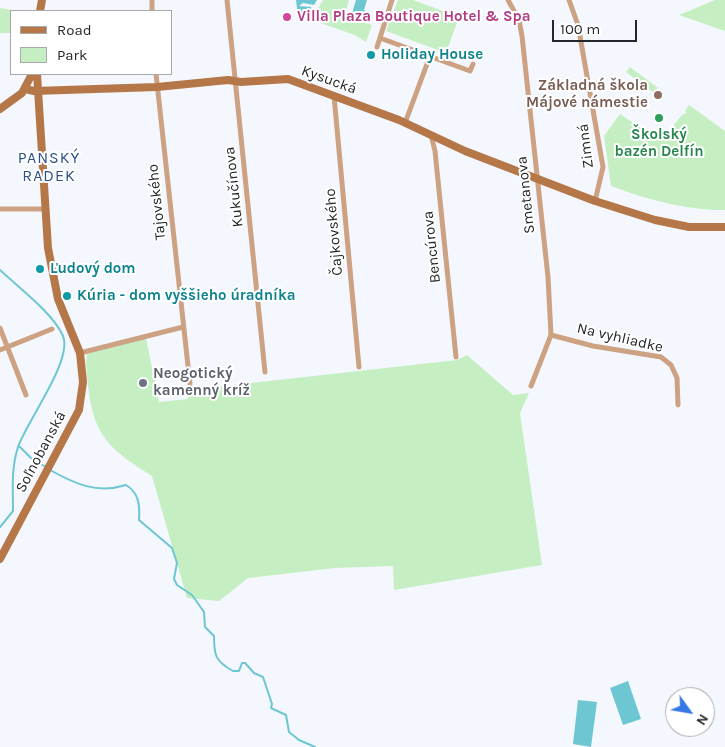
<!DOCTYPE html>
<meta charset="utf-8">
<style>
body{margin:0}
#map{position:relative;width:725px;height:747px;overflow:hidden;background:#f4f7fe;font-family:Karla,sans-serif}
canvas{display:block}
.legend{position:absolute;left:10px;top:10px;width:162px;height:65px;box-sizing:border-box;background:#fff;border:1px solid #a8a9aa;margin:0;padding:6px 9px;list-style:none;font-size:15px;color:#25272a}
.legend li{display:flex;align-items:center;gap:10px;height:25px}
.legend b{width:25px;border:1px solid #a8a9aa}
.north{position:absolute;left:665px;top:687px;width:50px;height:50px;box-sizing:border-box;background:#fff;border:1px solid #a8a9aa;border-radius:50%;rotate:122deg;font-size:14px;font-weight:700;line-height:20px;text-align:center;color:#25272a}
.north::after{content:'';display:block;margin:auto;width:18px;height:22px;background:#3579e7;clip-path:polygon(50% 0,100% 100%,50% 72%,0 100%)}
.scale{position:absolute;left:552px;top:20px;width:85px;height:22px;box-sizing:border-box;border:2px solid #25272a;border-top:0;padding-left:6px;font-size:15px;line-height:18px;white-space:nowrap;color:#25272a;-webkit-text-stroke:4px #fff;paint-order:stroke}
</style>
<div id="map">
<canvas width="725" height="747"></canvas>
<ul class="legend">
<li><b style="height:6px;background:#b67748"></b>Road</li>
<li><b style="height:14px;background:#c5efc2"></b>Park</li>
</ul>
<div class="north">N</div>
<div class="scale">100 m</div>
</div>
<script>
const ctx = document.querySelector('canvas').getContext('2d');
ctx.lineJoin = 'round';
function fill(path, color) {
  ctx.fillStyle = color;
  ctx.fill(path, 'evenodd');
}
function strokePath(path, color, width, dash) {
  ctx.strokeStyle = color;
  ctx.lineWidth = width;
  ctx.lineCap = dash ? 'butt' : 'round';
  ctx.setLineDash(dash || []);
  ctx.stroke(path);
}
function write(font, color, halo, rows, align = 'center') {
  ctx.font = font + ' Karla,sans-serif';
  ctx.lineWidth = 4;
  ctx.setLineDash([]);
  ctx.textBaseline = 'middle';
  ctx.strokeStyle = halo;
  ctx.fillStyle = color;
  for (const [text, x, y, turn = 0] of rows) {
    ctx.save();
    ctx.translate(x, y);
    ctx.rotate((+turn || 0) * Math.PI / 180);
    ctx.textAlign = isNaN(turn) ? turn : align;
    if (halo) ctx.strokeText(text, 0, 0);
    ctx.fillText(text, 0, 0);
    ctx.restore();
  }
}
const green = new Path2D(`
 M 323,0 L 349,0 L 344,17 L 372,25 L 366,42 L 355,35 L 323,24 L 317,10 Z
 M 398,0 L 413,0 L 459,17 L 446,53 L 386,31 Z
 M 715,0 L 725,0 L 725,31 L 679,15 Z
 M 0,8 L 19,11 L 11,11 L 11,33 L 0,33 Z
 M 630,67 L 658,88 L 654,93 L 626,72 Z
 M 689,105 L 725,131 L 725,210 C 684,210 649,200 611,186 L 604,136 L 620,114 L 660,141 L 683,114 L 687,113 L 685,111 Z
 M 146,338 L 159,402 L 188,399 L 188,390 L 457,360 L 467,355 L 513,395 L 529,393 L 520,413 L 542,565 L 394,590 L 393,566 L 335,568 L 248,578 L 219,601 L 187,598 L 152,476 C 111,450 93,437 88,385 C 87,375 85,364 87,354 Z`);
const water = new Path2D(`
 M 296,0 L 317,0 L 314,5 L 303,3 L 299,6 L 311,7 L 312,14 L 298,16 Z
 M 356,0 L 367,0 L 364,10 L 367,12 L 365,17 L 352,13 Z
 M 628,681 L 641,719 L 623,725 L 610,688 Z
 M 578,700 L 597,702 L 591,747 L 573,744 Z`);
const stream = new Path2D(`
 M 0,270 C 19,288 53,313 63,336 C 73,360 27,421 18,447 C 11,469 13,489 13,511 L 0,527
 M 19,446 L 32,459 L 46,467
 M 50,470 C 75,484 97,494 126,485 C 139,493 140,505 139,520 L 172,548 L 177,563 L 174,579 L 177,585 L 192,595 L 204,612 L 205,627 L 214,636 C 214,655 215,661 233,671 L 239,671 L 242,663 L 245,663 L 254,673 L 263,677 L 272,704 L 271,708 L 286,715 L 289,732 L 299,740 L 315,747`);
const street = new Path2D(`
 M 152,0 L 152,11
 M 227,0 L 265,372
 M 508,0 L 519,20 L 522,36 L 548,277 L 551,335 L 531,386
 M 569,0 L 578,25 L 603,167 L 595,201
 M 380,38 L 470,71 L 473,64
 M 377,47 L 392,0
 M 156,74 L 190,384
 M 334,96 L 359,367
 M 405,123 L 430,56
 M 431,135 L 435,151 L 456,357
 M 0,209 L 45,209
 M 0,328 L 26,395
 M 551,335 L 593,346 L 661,357 L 671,365 L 677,378 L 678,405
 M 0,350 L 52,329
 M 80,353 L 183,327`);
const secondary = new Path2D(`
 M 40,11 L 42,0
 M 25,89 L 34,91 L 157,87 L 228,80 L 241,82 L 288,79 L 399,120 L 465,151 L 595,201 L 655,220 L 689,227 L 725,227
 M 0,109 L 22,93 L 32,74
 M 0,559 L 79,410 L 83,382 L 80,353 L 58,299 L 48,248 L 37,74`);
const markers = [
 [287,17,5,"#d1479c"],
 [371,55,5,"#0f9aa8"],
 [658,95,5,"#8d6e63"],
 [659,118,5,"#2e9e5b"],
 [40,269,5,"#0f9aa8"],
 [67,296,5,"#0f9aa8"],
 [143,383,5,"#6b7280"]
];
const hotelNames = [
 ["Villa Plaza Boutique Hotel & Spa",297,17]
];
const cultureNames = [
 ["Holiday House",381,55],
 ["Ľudový dom",50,269],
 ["Kúria - dom vyššieho úradníka",77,296]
];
const streetNames = [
 ["Kysucká",329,80,20],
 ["Zimná",586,146,-97],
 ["Kukučínova",234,187,-96],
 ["Smetanova",526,195,-96],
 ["Tajovského",157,202,-96],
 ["Čajkovského",334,232,-95],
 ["Bencúrova",432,247,-96],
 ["Na vyhliadke",620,338,13],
 ["Soľnobanská",41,452,-62]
];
const educationNames = [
 ["Základná škola",648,86],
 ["Májové námestie",648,103]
];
const leisureNames = [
 ["Školský",659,135],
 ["bazén Delfín",659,152]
];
const worshipNames = [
 ["Neogotický",153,374],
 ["kamenný kríž",153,391]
];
const neighbourhoodNames = [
 ["PANSKÝ",49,158],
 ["RADEK",49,176]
];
fill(green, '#c5efc2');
fill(water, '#6dc7d2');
strokePath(stream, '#6dc7d2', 2);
strokePath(street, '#cda283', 5);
strokePath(secondary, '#b67748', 8);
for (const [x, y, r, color] of markers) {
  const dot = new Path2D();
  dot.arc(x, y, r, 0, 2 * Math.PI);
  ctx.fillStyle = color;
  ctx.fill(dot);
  strokePath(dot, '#fff', 2);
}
write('bold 15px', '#b23c85', '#fff', hotelNames, 'left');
write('bold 15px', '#0d838f', '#fff', cultureNames, 'left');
write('15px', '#25272a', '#fff', streetNames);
write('bold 15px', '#785e54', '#fff', educationNames, 'right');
write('bold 15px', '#27864d', '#fff', leisureNames);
write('bold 15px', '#5b616d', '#fff', worshipNames, 'left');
ctx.letterSpacing = '1px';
write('16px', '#2e5088', '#fff', neighbourhoodNames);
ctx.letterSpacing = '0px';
</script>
